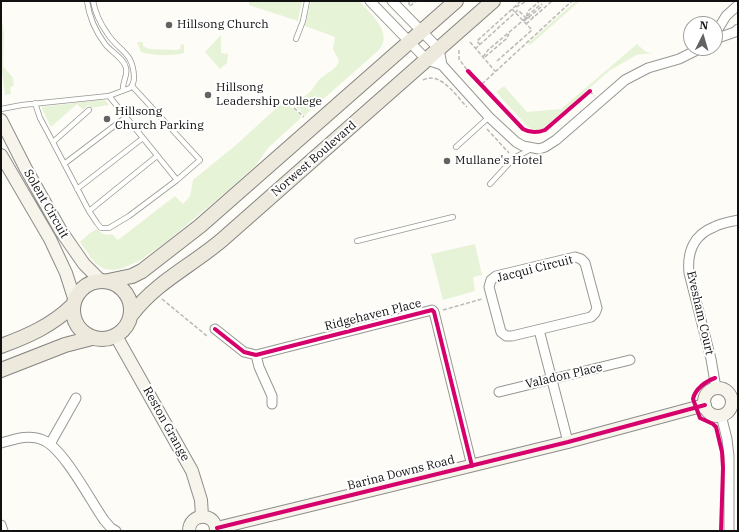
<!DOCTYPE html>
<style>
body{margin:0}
#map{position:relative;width:739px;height:532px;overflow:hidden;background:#fdfcf7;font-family:"IBM Plex Serif",serif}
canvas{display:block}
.frame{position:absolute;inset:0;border:2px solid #111;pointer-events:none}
.north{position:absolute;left:683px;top:16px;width:40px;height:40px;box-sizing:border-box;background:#fff;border:1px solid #a0a0a0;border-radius:50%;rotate:5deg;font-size:11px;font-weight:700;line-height:16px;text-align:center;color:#111}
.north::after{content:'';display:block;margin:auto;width:14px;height:18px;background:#646362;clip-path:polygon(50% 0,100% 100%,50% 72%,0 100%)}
</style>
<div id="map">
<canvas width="739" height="532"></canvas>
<div class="frame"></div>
<div class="north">N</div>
</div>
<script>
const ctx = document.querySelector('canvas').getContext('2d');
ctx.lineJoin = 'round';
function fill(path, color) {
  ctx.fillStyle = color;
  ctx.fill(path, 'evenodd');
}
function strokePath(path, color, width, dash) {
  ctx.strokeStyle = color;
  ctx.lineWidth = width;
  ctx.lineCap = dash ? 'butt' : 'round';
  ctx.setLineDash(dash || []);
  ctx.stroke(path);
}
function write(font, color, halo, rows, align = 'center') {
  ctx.font = font + ' "IBM Plex Serif",serif';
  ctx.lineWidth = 4;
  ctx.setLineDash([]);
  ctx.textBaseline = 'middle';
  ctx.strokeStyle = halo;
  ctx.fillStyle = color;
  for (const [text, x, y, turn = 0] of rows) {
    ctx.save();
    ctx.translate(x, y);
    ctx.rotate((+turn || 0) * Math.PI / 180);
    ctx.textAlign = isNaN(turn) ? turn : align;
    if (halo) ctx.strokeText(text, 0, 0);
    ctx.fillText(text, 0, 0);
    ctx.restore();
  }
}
const green = new Path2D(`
 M 249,1 L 302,1 L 298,21 L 249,5 Z
 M 311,1 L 359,1 C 370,13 394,33 379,50 L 304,116 L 300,110 L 292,105 C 297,99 304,97 310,92 C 314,88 316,82 321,78 C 328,72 336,70 339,61 L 333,49 L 335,37 L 305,26 Z
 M 576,1 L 580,1 L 530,45 L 528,43 Z
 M 1,18 L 3,25 L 4,36 L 3,66 L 13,78 L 14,85 L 10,88 L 11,94 L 5,95 L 1,64 Z
 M 221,35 L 221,53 L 228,54 L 227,63 L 220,69 L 205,52 Z
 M 137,42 L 143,42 L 143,46 L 149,49 L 177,50 L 180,49 L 181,44 L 184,45 L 184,53 C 171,56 154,56 141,52 Z
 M 637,44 L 646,52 L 653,53 L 636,55 L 609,71 L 543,129 C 537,131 533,130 528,127 L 496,92 L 504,86 L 527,112 L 561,109 Z
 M 100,100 L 106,101 L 109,105 L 91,108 L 88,105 L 83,110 L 77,104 L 51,127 L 41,107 Z
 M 284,101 L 302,117 L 268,148 L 256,165 L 232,187 L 166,242 L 139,261 L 123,268 L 114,270 L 104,269 L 94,262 L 80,242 L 90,233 L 97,229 C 102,234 106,236 112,234 L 118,240 L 175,196 L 183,204 L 190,196 L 193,180 L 236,145 Z
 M 475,244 L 482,275 L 473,277 L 475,291 L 443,300 L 431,254 Z`);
const path = new Path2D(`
 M 429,1 L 430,2
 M 409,5 L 409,1
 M 410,6 L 416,1
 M 516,7 L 527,1
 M 527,16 L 540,5 L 542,4
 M 526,18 L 534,17
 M 524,21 L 541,7 L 542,4
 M 526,24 L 552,1
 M 470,42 L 495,71
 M 480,45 L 477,41 L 521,1
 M 475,49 L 518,10 L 526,18
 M 459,50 L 459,59 L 468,71
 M 483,57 L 488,50 L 526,18 L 528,11 L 540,1
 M 485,57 L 506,39 L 509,34
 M 497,61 L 532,30 L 512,9
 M 423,80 C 441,71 456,96 467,107
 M 482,84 L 572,1
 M 590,91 L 594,96
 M 285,100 L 304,117
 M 487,129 L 509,153
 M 162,299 L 207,336 L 208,335
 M 443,310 L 482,299`);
const lane = new Path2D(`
 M 87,1 C 89,16 96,32 105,44 C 111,52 124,58 126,68 C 128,76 122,82 123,90
 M 296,39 L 303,21 L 307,1
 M 109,96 L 177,180
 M 35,103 L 40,118 L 47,131 L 89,211 L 97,223 L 101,228 L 109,228 L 129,216 L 177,180 L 200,160 L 132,86
 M 1,109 L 22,105 L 109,96 L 130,88 C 133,85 134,82 134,77 C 133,51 119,52 107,33 C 100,23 95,12 93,1
 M 53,142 L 89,110
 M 456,147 L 489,117
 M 64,164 L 126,117
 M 490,184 L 514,158 L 531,149
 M 77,189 L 143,138
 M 89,211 L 157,156
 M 357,241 L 453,217`);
const street = new Path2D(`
 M 370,1 L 427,60 L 442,65
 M 392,1 L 439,49 L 442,65
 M 715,34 L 726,16 L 738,5
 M 715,39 L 735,32 L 738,29
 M 442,65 L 489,117 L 516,142 L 523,146 L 539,149 L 545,147 L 556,140 L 625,80 L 648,68 L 679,59 L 701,48
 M 575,257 L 581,259 L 585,263 L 597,308 L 595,313 L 591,317 L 512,336 L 506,336 L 501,332 L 489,287 L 491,280 L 496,276 Z
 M 215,329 L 244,352 L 256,355 L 432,310 L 434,312 L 472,466
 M 539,330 L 568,442
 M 256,355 L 259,367 L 272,396 L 272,404
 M 716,388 L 711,359 L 689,273 C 687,253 693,235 714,227 C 721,223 730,222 738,220
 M 499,392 L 630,360
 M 721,415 L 727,439 L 729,456 L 729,531
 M 1,443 C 15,439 29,434 43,440 C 64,449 90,500 104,520 L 111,528 L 116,531
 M 50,444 L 76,398
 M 1,525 L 3,531`);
const secondary = new Path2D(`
 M 1,120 L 26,169 L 61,231 L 84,264 L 101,281
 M 1,155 L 50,239 L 66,273 L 74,298
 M 116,336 L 192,471 L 201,500 L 202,516
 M704 402a14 14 0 1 1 28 0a14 14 0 1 1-28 0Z
 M 217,528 L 568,442 L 705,405
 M 189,531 C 189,512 217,512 216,531`);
const primary = new Path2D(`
 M73 310a29 29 0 1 1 58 0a29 29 0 1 1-58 0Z
 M 108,281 L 132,276 L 142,271 L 200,226 L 456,1
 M 132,314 C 156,282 193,265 223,239 C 313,160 403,81 493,1
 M 1,346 C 28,336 51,326 72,306
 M 1,370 L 65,345 L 92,338`);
const cycleway = new Path2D(`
 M 468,71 L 523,129 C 530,133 537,133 545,130 L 590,91
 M 215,329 L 244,352 L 256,355 L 432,310 L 434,312 L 472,466
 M 715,378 C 706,381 695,389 693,399 L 700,418 L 713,424 L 716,427 L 722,452 L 723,468 L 721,531
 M 217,528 L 568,442 L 705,405`);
const markers = [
 [169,25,4,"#646362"],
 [208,95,4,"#646362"],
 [107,119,4,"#646362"],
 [447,161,4,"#646362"]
];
const poiNames = [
 ["Hillsong Church",177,25],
 ["Hillsong",216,88],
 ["Leadership college",216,102],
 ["Hillsong",115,112],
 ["Church Parking",115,126],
 ["Mullane's Hotel",455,161]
];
const streetNames = [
 ["Norwest Boulevard",314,159,-41],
 ["Solent Circuit",46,204,60],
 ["Jacqui Circuit",535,269,-14],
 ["Evesham Court",700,313,77],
 ["Ridgehaven Place",373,315,-14],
 ["Valadon Place",564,376,-13],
 ["Reston Grange",166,424,61],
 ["Barina Downs Road",401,473,-14]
];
fill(green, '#e7f3d7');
strokePath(lane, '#979795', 6);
strokePath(street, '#979795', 11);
strokePath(secondary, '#8e8d8b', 14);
strokePath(primary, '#858482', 16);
strokePath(path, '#b9b9b8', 1.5, [4, 2]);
strokePath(lane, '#fffffe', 4.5);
strokePath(street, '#fffffe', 9);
strokePath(secondary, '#f6f4eb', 12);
strokePath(primary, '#ede9dc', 14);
strokePath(cycleway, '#d6006c', 4);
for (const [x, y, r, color] of markers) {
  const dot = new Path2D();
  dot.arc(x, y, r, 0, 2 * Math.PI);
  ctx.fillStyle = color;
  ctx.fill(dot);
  strokePath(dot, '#fff', 1.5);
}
write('12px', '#111', '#fff', poiNames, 'left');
write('12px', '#111', '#fff', streetNames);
</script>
